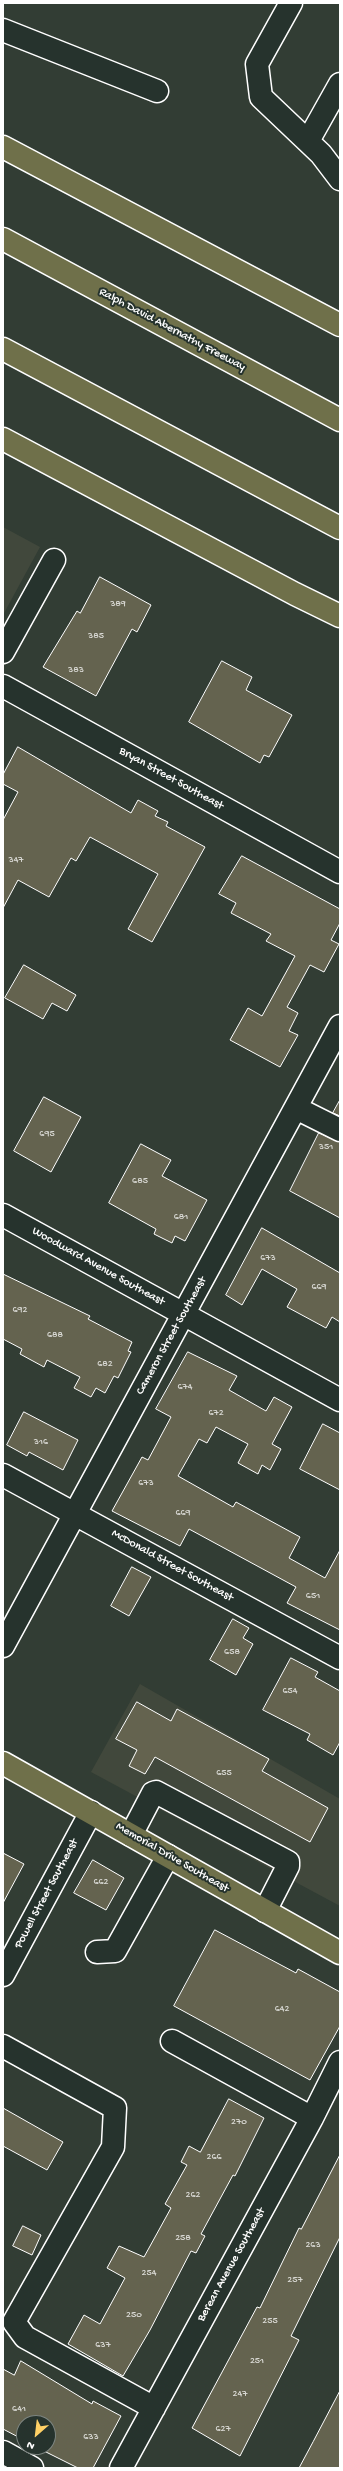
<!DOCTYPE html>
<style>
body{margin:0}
#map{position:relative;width:343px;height:2471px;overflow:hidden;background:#323d34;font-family:"Gochi Hand",sans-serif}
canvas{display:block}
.frame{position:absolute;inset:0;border:4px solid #fff;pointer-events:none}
.north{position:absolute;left:16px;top:2415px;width:40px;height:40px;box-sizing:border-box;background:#26332d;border:1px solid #7d8581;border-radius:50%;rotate:208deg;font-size:11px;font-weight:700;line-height:16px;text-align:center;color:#fff}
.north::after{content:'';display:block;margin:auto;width:14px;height:18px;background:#ffd166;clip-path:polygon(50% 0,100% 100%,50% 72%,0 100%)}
</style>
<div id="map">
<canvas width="343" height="2471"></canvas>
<div class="frame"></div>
<div class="north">N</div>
</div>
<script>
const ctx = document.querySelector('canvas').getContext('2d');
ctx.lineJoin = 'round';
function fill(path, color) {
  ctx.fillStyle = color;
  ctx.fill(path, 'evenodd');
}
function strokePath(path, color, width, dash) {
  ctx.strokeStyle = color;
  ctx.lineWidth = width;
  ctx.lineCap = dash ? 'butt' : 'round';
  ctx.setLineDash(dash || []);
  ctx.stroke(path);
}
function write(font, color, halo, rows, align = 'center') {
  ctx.font = font + ' "Gochi Hand",sans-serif';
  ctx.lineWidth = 4;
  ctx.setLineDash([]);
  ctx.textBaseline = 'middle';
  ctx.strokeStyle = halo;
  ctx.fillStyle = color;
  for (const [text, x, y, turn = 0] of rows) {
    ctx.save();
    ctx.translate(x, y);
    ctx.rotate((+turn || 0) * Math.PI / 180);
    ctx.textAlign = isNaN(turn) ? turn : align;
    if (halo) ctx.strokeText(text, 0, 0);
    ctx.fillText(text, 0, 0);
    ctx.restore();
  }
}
const built = new Path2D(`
 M 3,527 L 40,547 L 3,615 Z
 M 140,1684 L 340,1799 L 340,1906 L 91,1772 Z`);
const building = new Path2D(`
 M 100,577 L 151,605 L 137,632 L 132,629 L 96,696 L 43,667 L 77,611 L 80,613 Z
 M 222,661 L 252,677 L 246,690 L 292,715 L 269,757 L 264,755 L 260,763 L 189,722 Z
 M 18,747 L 131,813 L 138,800 L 158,811 L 155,816 L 168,822 L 166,826 L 205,847 L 152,942 L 128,929 L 158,874 L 90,837 L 76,861 L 71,858 L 49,897 L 18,880 L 3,908 L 3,820 L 18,792 L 3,784 L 3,775 Z
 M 242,856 L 340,909 L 340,923 L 331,940 L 339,944 L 324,972 L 310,965 L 287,1007 L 298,1013 L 289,1031 L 298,1035 L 280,1067 L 230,1040 L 248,1008 L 262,1016 L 295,956 L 266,941 L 271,934 L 231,913 L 236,903 L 219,894 Z
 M 24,965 L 76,995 L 67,1011 L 52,1003 L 43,1019 L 5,998 Z
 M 44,1097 L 81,1117 L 51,1172 L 14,1151 Z
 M 340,1100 L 340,1116 L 333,1113 Z
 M 319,1133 L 340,1142 L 340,1218 L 290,1191 Z
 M 141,1144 L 171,1160 L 162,1176 L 207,1200 L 185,1241 L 175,1236 L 172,1243 L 154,1234 L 156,1229 L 109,1203 Z
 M 262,1228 L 340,1273 L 340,1322 L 332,1317 L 326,1328 L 287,1307 L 297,1289 L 262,1269 L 242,1305 L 226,1295 Z
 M 3,1274 L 90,1316 L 88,1319 L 132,1342 L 128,1351 L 131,1352 L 118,1378 L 114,1376 L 105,1393 L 96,1388 L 91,1397 L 74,1388 L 80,1377 L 47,1360 L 44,1367 L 20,1354 L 22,1349 L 3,1339 Z
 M 188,1352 L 237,1376 L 229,1390 L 266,1411 L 274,1397 L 292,1407 L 272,1444 L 281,1449 L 270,1470 L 262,1465 L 258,1474 L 238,1463 L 248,1444 L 216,1427 L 207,1443 L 199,1439 L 178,1476 L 233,1507 L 236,1502 L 300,1537 L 289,1558 L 325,1578 L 340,1550 L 340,1630 L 287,1603 L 296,1587 L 189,1529 L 180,1546 L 112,1511 L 142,1457 L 148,1460 L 171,1417 L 156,1409 Z
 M 24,1412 L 78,1440 L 63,1470 L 29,1452 L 27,1456 L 7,1445 Z
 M 323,1424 L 340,1433 L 340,1490 L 300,1469 Z
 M 132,1567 L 151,1577 L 129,1616 L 111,1606 Z
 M 233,1619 L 249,1628 L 243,1638 L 253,1644 L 236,1675 L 210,1660 Z
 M 291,1658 L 318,1672 L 315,1677 L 340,1691 L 340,1742 L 333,1755 L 307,1740 L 310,1734 L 263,1710 Z
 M 137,1702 L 171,1721 L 177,1709 L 269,1759 L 262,1771 L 328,1808 L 310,1842 L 155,1757 L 145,1774 L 129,1766 L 137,1750 L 116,1739 Z
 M 3,1853 L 24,1864 L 3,1903 Z
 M 93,1860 L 124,1878 L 106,1910 L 74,1893 Z
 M 215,1930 L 296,1973 L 298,1969 L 340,1992 L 340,2026 L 310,2080 L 174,2006 Z
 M 229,2099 L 264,2118 L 235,2176 L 233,2175 L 201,2234 L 205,2236 L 196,2253 L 191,2251 L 150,2330 L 123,2376 L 68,2344 L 84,2315 L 100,2324 L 125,2278 L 107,2268 L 119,2246 L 144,2257 L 171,2208 L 165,2204 L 187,2165 L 181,2162 L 189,2146 L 200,2152 Z
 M 3,2108 L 63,2142 L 47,2170 L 3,2146 Z
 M 340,2155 L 340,2237 L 291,2336 L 299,2340 L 240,2456 L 192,2428 L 257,2307 L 260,2308 L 299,2228 L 301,2229 Z
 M 23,2226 L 41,2235 L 32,2255 L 13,2246 Z
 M 21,2361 L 92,2404 L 93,2401 L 121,2416 L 93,2468 L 78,2468 L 36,2447 L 48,2447 L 48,2423 L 24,2423 L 24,2440 L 3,2429 L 3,2369 L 14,2375 Z
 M 340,2391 L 340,2468 L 299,2468 L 313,2442 Z`);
const minor = new Path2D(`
 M 291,3 L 257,64 L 261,97 L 321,154 L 340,179
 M 3,30 L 157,91
 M 308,141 L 340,84
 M 3,652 L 54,560
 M 3,686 L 340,872
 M 296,1108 L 340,1130
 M 3,1215 L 340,1400
 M 3,1475 L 340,1658
 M 3,1646 L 340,1026
 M 131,1835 L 153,1793 L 156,1792 L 288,1862 L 288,1866 L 265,1911
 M 97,1952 L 115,1951 L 168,1856
 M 3,1975 L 91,1812
 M 172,2041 L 312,2118
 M 3,2046 L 115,2108 L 113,2147 L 14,2322 L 25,2337 L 154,2408
 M 3,2452 L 32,2468
 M 121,2468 L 312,2118 L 340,2062`);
const major = new Path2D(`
 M 3,1763 L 340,1953`);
const highway = new Path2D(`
 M 3,147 L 340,325
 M 3,239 L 340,420
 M 3,349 L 340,528
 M 3,439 L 295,594 L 340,616`);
const numberNames = [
 ["389",118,604],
 ["385",96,636],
 ["383",76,670],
 ["347",16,860],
 ["695",47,1134],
 ["351",326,1147],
 ["685",140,1181],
 ["681",181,1217],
 ["673",268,1258],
 ["669",319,1287],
 ["692",20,1310],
 ["688",55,1335],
 ["682",105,1364],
 ["674",185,1387],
 ["672",216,1413],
 ["316",41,1442],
 ["673",146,1483],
 ["669",183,1513],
 ["651",313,1596],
 ["658",232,1652],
 ["654",290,1691],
 ["655",224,1773],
 ["662",101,1882],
 ["642",282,2009],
 ["270",239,2122],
 ["266",214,2157],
 ["262",193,2195],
 ["258",183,2238],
 ["263",313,2245],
 ["254",149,2273],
 ["257",295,2280],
 ["250",134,2315],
 ["255",270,2321],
 ["637",103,2345],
 ["251",257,2361],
 ["247",240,2394],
 ["641",19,2409],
 ["627",223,2429],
 ["633",91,2437]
];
const streetNames = [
 ["Ralph David Abernathy Freeway",172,330,28],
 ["Bryan Street Southeast",171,779,29],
 ["Woodward Avenue Southeast",98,1267,29],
 ["Cameron Street Southeast",172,1336,-61],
 ["McDonald Street Southeast",172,1566,29],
 ["Memorial Drive Southeast",172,1858,30],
 ["Powell Street Southeast",47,1894,-62],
 ["Berean Avenue Southeast",232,2265,-61]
];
fill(built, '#41483c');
fill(building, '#64634f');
strokePath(building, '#fff', 1);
strokePath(minor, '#fff', 25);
strokePath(major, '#fff', 25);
strokePath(highway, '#fff', 25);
strokePath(minor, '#26332d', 22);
strokePath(major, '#6f704a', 22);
strokePath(highway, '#6f704a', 22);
write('10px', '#d8d8d3', null, numberNames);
write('12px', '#fff', '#26332d', streetNames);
</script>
